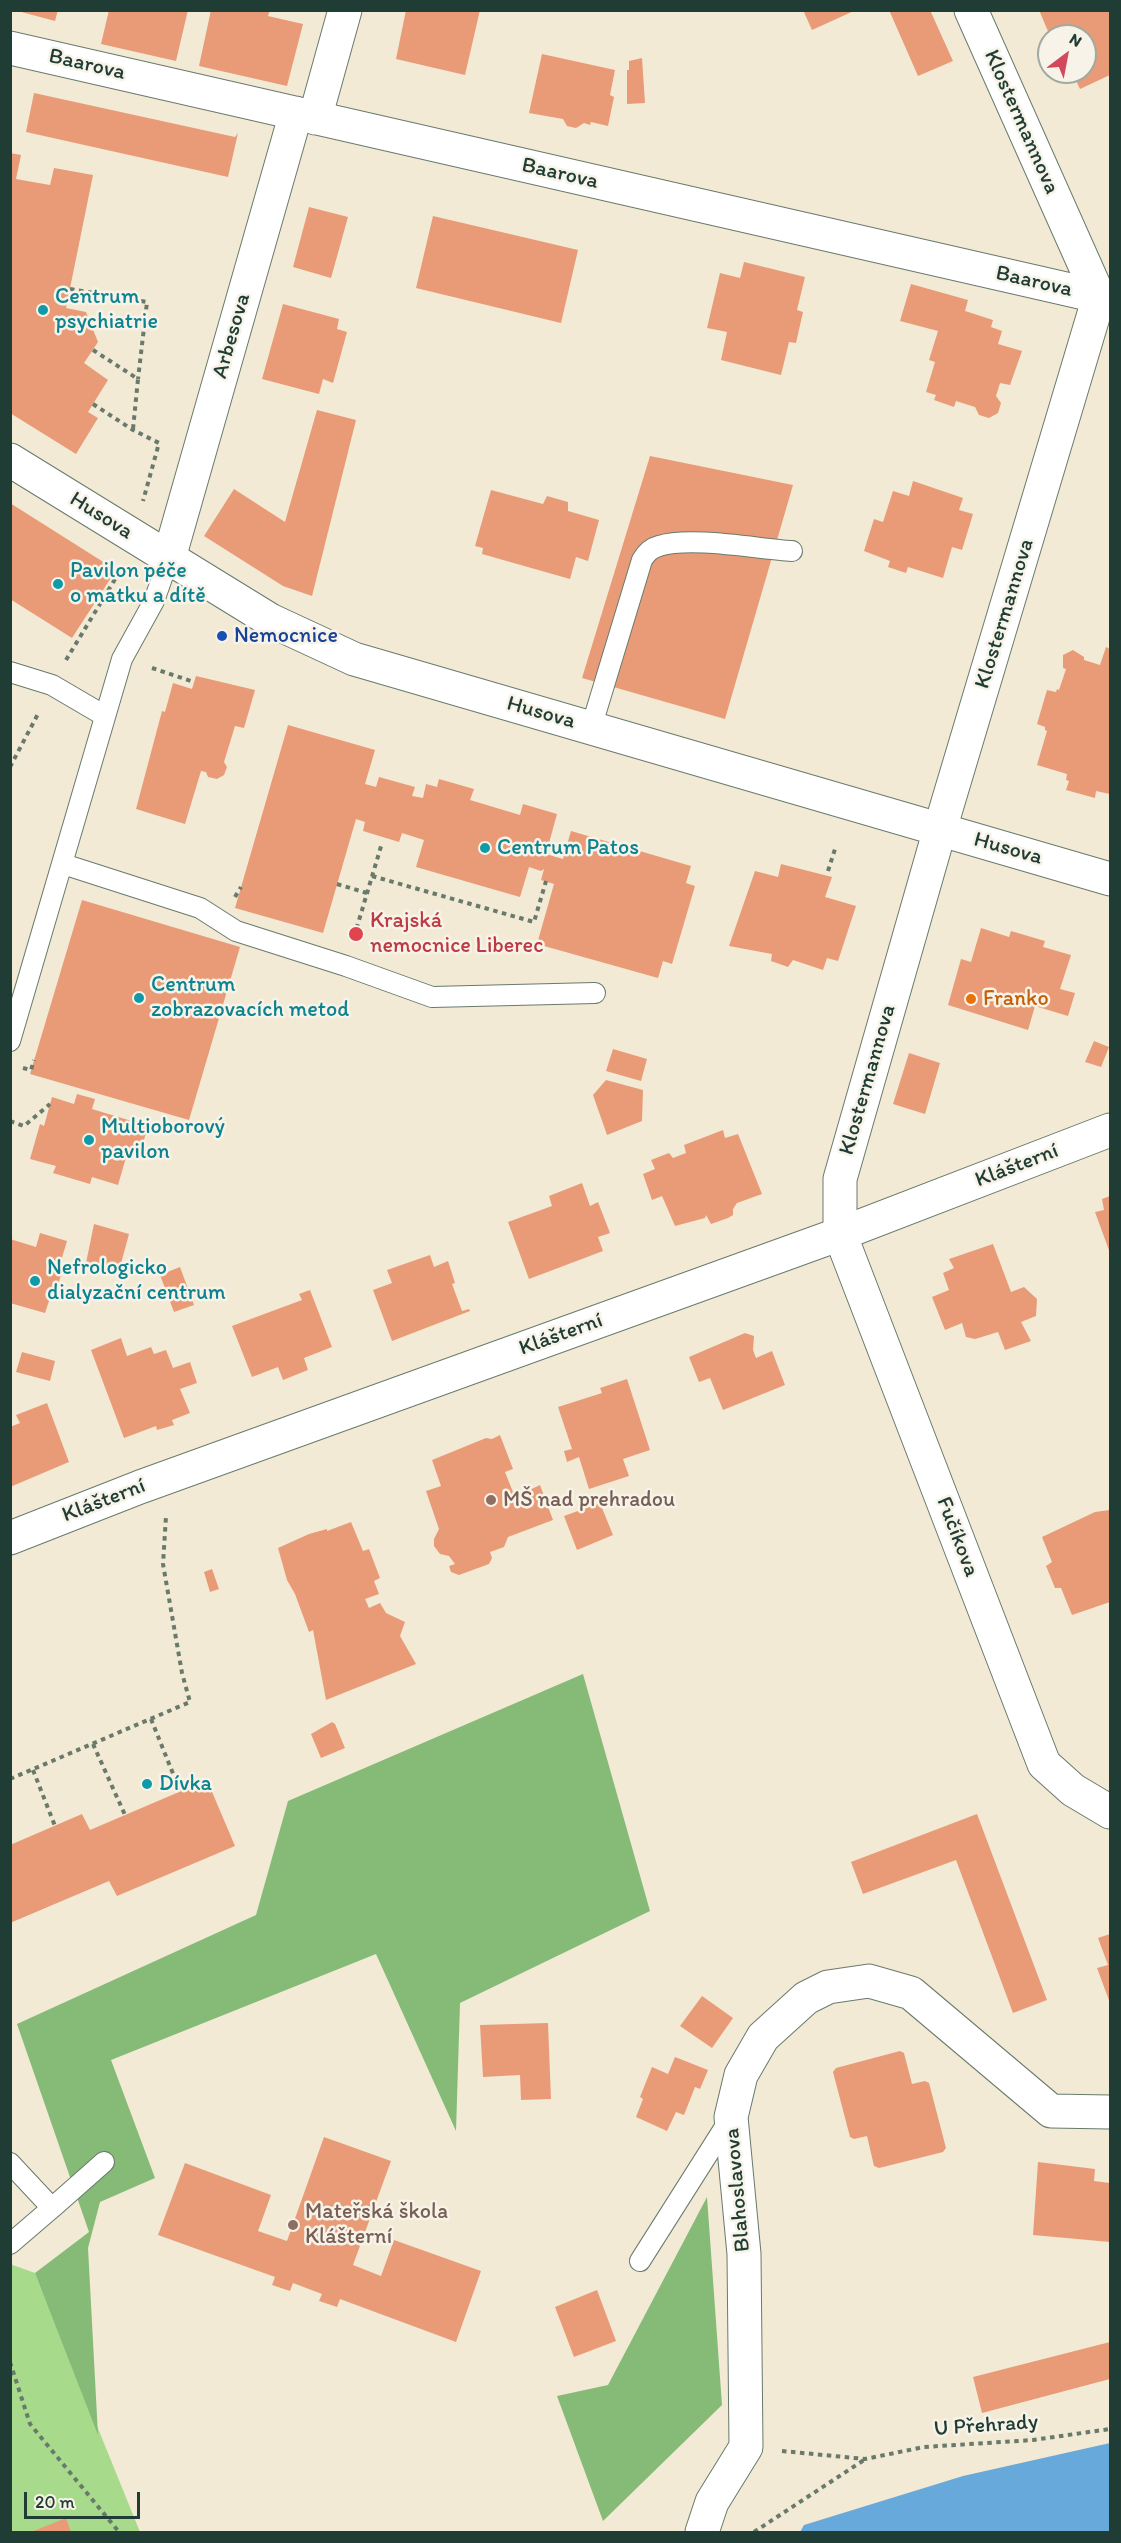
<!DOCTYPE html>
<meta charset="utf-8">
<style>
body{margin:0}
#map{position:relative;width:1121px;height:2543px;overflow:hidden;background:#f2ead5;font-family:Itim,sans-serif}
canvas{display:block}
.frame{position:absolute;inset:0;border:12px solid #1f3d34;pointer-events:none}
.north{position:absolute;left:1037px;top:24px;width:60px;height:60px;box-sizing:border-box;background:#f7f3e8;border:2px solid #a1aaa0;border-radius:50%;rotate:32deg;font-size:16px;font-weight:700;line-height:24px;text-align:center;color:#1f3d34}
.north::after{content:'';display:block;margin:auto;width:21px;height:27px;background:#d1495b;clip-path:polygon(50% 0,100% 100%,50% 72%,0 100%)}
.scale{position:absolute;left:24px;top:2492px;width:116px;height:27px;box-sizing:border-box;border:3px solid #1f3d34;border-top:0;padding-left:8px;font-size:18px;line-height:21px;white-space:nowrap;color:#1f3d34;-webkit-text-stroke:4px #f7f3e8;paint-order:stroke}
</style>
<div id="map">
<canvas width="1121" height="2543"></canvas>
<div class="frame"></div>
<div class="north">N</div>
<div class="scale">20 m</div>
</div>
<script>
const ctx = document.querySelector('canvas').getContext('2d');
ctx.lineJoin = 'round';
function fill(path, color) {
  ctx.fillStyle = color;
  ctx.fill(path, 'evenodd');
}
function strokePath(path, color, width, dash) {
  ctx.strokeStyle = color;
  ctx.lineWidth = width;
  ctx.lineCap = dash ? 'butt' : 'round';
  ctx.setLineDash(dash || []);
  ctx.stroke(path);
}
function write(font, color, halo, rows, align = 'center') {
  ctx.font = font + ' Itim,sans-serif';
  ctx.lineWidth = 5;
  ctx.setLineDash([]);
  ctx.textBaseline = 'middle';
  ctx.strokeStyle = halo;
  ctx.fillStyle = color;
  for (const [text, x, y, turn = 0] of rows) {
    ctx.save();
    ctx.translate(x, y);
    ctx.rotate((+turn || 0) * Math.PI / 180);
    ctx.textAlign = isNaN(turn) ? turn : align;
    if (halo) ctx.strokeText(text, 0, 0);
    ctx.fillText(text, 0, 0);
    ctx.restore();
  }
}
const green = new Path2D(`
 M 10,2264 L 35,2273 L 140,2532 L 11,2532 Z`);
const forest = new Path2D(`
 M 583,1674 L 650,1911 L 460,2003 L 456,2131 L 376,1954 L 111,2060 L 155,2178 L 100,2202 L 88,2248 L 98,2435 L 35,2273 L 89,2232 L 17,2024 L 256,1915 L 288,1801 Z
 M 707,2197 L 722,2405 L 603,2521 L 557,2396 L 608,2385 Z`);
const water = new Path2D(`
 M 1110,2443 L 1110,2532 L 800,2532 L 804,2525 L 963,2476 Z`);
const building = new Path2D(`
 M 14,10 L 58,10 L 55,21 Z
 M 109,10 L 188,10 L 176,61 L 101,44 Z
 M 211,10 L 270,10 L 268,16 L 303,24 L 287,86 L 199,66 Z
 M 406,10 L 480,10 L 465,75 L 396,59 Z
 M 803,10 L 856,10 L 812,30 Z
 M 889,10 L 930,10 L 953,61 L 918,76 Z
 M 1039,10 L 1110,10 L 1110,75 L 1080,89 L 1072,72 L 1085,72 L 1085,36 L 1050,36 Z
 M 542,54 L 615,70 L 610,95 L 614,97 L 608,126 L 591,122 L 590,125 L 584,123 L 576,128 L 567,126 L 563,119 L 529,113 Z
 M 642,58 L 645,103 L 627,104 L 627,70 L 629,70 L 629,61 Z
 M 34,93 L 235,137 L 238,133 L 228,177 L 26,132 Z
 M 10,153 L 21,155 L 16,179 L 50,185 L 54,168 L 93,175 L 66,308 L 86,312 L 98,342 L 84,363 L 108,380 L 88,412 L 98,418 L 76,454 L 10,413 Z
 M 309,207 L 348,217 L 331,278 L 293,267 Z
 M 433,216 L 578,250 L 561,323 L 416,288 Z
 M 744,262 L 805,277 L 797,310 L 803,312 L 796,343 L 789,342 L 781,375 L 721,360 L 727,332 L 707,328 L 720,273 L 740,278 Z
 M 911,284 L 968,300 L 965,311 L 993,320 L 991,327 L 1002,331 L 998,344 L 1022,351 L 1010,385 L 1000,383 L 996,396 L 1001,403 L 998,413 L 989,418 L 979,415 L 975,407 L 956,401 L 954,407 L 934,400 L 936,395 L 926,392 L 935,362 L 929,360 L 938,331 L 900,321 Z
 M 283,304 L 339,319 L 337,329 L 347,332 L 333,383 L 323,379 L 319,394 L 262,379 Z
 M 317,410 L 356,420 L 312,596 L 283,586 L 204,536 L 234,489 L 285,522 Z
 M 650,456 L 793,485 L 725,719 L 582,678 Z
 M 913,481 L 963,498 L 959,510 L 973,514 L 962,550 L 952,547 L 943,578 L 908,567 L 906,573 L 888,567 L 890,561 L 864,551 L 874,519 L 883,522 L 893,491 L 909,496 Z
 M 491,490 L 543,504 L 547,496 L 568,502 L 568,511 L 599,520 L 588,561 L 576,557 L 570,579 L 482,554 L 483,548 L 475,546 Z
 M 10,503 L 116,570 L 72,638 L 10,599 Z
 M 1106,647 L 1110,649 L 1110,794 L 1096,791 L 1095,798 L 1066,790 L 1069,781 L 1066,780 L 1067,774 L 1037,765 L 1047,731 L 1045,730 L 1045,727 L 1037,724 L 1047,690 L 1056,692 L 1057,689 L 1059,690 L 1066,669 L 1063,668 L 1063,655 L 1073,650 L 1084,657 L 1084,660 L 1100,665 Z
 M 196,676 L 255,690 L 244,728 L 235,726 L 224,762 L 227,767 L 224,775 L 217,779 L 208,777 L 206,772 L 201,771 L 185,824 L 136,809 L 162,711 L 165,712 L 173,683 L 192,689 Z
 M 288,725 L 375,750 L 365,784 L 376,787 L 379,777 L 415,787 L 412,796 L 423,798 L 426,784 L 437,787 L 439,779 L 474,789 L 470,800 L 520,815 L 523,804 L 557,814 L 546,854 L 563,859 L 571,831 L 691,866 L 686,883 L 695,886 L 672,964 L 663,961 L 658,978 L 537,944 L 554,884 L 541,880 L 544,869 L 541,871 L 529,867 L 520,897 L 416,867 L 424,840 L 402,833 L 399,842 L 363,831 L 365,822 L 356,819 L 323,933 L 235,908 Z
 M 781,864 L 832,877 L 825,897 L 856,906 L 838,961 L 827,958 L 823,970 L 793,960 L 788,967 L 771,961 L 772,954 L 729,946 L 755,871 L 778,877 Z
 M 82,900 L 240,947 L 189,1120 L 30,1074 Z
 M 981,928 L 1009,937 L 1011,931 L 1045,941 L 1043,947 L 1071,955 L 1060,989 L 1075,993 L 1068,1016 L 1035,1006 L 1028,1030 L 948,1005 L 961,959 L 971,962 Z
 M 1094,1041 L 1109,1047 L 1101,1067 L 1085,1062 Z
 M 613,1049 L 647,1059 L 641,1081 L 606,1071 Z
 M 909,1053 L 940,1063 L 925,1114 L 893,1104 Z
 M 606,1080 L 643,1090 L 642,1121 L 607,1135 L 593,1095 Z
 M 77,1094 L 95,1099 L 92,1109 L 148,1126 L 139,1157 L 127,1154 L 118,1185 L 92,1177 L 90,1184 L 53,1173 L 56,1166 L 30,1159 L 40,1124 L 44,1126 L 52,1097 L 74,1104 Z
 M 723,1130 L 725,1138 L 738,1134 L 762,1194 L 737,1203 L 733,1209 L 733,1215 L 728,1218 L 711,1224 L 706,1215 L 705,1218 L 675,1226 L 662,1196 L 652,1200 L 643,1174 L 655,1169 L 651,1160 L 669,1153 L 673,1158 L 686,1153 L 684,1145 Z
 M 582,1183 L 590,1206 L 598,1202 L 610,1233 L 598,1237 L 603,1251 L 529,1279 L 508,1222 L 552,1206 L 549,1196 Z
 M 1110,1196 L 1110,1253 L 1095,1212 L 1104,1210 L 1102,1199 Z
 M 94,1224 L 129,1234 L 119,1271 L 86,1263 Z
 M 40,1233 L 67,1241 L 58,1271 L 62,1272 L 56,1291 L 53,1289 L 45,1313 L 10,1303 L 10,1239 L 36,1247 Z
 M 993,1244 L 1011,1292 L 1024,1287 L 1037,1299 L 1036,1316 L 1021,1322 L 1031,1341 L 1005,1350 L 998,1332 L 975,1339 L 966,1337 L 962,1323 L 945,1330 L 932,1297 L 949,1290 L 943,1273 L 954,1268 L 949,1259 Z
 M 430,1255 L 434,1267 L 448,1261 L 455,1283 L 452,1284 L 462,1311 L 469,1309 L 470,1311 L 392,1341 L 373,1290 L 392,1283 L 387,1270 Z
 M 180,1267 L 194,1305 L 174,1312 L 160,1275 Z
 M 310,1290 L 332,1347 L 304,1358 L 308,1370 L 283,1380 L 278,1367 L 252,1377 L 232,1326 L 302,1300 L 299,1294 Z
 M 745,1333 L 754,1336 L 753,1350 L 756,1358 L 772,1351 L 785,1385 L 723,1410 L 710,1378 L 699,1382 L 689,1357 Z
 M 121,1338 L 127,1356 L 151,1347 L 154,1354 L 166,1350 L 173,1368 L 190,1362 L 197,1383 L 180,1389 L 190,1413 L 172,1420 L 174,1425 L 157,1430 L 156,1426 L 124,1438 L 91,1350 Z
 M 22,1352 L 55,1361 L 50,1381 L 16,1372 Z
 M 627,1379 L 650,1450 L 623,1459 L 629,1476 L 589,1489 L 579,1457 L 567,1462 L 564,1451 L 572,1449 L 558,1407 L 602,1393 L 600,1388 Z
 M 47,1403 L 69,1462 L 10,1487 L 10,1427 L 20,1423 L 16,1415 Z
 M 500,1435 L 513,1469 L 505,1472 L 515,1497 L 540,1485 L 553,1520 L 508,1537 L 504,1547 L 490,1552 L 492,1558 L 489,1564 L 459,1575 L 451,1572 L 449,1566 L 455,1564 L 449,1556 L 440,1554 L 434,1546 L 434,1539 L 439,1529 L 426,1491 L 441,1486 L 432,1460 L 486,1438 L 492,1439 Z
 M 600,1503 L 613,1535 L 577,1550 L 564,1516 Z
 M 1110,1510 L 1110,1602 L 1072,1615 L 1061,1588 L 1055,1588 L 1046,1566 L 1052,1562 L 1042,1537 L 1095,1512 Z
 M 351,1522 L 363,1551 L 369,1549 L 380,1578 L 374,1581 L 379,1594 L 365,1599 L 369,1608 L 380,1603 L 386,1613 L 405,1622 L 400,1636 L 416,1664 L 326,1700 L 313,1630 L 309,1632 L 295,1594 L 287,1580 L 278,1548 L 309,1534 L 327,1529 L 327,1531 Z
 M 212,1569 L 219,1589 L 210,1592 L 204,1572 Z
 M 332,1722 L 335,1724 L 345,1748 L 321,1758 L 311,1734 Z
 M 207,1780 L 235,1846 L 117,1896 L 109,1881 L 10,1923 L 10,1845 L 82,1814 L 90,1830 Z
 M 977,1814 L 1047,2000 L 1013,2013 L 956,1860 L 863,1894 L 851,1862 Z
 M 1110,1934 L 1110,2003 L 1097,1968 L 1108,1965 L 1098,1938 Z
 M 702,1996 L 733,2018 L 712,2048 L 680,2026 Z
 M 548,2023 L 551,2099 L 521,2100 L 520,2075 L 483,2077 L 480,2025 Z
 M 900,2051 L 904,2053 L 912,2084 L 925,2081 L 929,2083 L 946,2148 L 943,2152 L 879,2168 L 874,2166 L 867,2136 L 854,2139 L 850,2137 L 833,2072 L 836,2068 Z
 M 675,2057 L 708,2070 L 700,2089 L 695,2087 L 684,2115 L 676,2112 L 667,2131 L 636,2117 L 643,2099 L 640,2097 L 652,2067 L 668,2074 Z
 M 324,2137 L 391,2161 L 353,2265 L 381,2276 L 394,2240 L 481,2271 L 456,2342 L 340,2299 L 337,2307 L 319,2301 L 322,2294 L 293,2283 L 290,2291 L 272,2285 L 275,2277 L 158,2235 L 185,2163 L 271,2195 L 258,2231 L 287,2241 Z
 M 1038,2162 L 1095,2169 L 1094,2181 L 1110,2183 L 1110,2242 L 1033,2235 Z
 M 597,2290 L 616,2341 L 574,2357 L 555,2307 Z
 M 1110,2342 L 1110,2379 L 982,2413 L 973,2377 Z
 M 66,2518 L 71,2532 L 31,2532 Z`);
const path = new Path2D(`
 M 70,289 L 147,302 L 138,379
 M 93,350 L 138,379 L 133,429
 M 93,404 L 133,430 L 159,443 L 143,501
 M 66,660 L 120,571
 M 152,668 L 194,682
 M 10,767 L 39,712
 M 828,871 L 835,849
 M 372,876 L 534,922 L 546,881
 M 337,884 L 367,893
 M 235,897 L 241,887
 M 354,937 L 382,843
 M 23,1068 L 31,1070 L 34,1060
 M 10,1121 L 24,1126 L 50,1104
 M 151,1719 L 180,1791
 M 93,1744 L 125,1815
 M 33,1770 L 55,1826
 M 10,1779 L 190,1702 L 182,1673 L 163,1564 L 166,1516
 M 10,2362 L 30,2424 L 119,2532
 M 782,2451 L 865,2459 L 924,2447 L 1033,2440 L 1110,2429
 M 754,2532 L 864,2460`);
const service = new Path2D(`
 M 10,672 L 52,685 L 105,716
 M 591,728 L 642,560 C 646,553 651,548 659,546 C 691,536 758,549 792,551
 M 63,864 L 200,908 L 236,931 L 346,966 L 432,997 L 595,993
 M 10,1041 L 122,659 L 154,601 L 169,558
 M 10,2163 L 52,2208 L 10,2244
 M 52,2208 L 104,2162
 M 640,2261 L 730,2119`);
const minor = new Path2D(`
 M 971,10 L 1099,297 L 940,829 L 840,1179 L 840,1234 L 1044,1764 L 1073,1790 L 1110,1812
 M 10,48 L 1110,299
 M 315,118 L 345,10
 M 169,558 L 296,113
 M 702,2532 L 712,2502 L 746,2447 L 744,2254 L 731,2117 L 741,2075 L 763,2037 L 806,1998 L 828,1987 L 869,1981 L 911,1993 L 1051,2111 L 1110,2112`);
const tertiary = new Path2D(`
 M 10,460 L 270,620 L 354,659 L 1110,879
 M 10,1538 L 140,1487 L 840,1234 L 1110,1130`);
const markers = [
 [43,310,6,"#0f9aa8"],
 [58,584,6,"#0f9aa8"],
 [222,636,6,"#1a4fb4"],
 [485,848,6,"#0f9aa8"],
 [356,934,8,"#e0444e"],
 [139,998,6,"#0f9aa8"],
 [971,999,6,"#e8710a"],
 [89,1140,6,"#0f9aa8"],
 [35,1281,6,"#0f9aa8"],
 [491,1500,6,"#8d6e63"],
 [147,1784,6,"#0f9aa8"],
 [293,2225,6,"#8d6e63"]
];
const streetNames = [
 ["Baarova",87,65,13],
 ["Klostermannova",1021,122,66],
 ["Baarova",560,174,13],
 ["Baarova",1034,282,13],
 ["Arbesova",232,336,-74],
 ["Husova",101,516,32],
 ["Klostermannova",1005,614,-73],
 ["Husova",541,713,16],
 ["Husova",1008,849,16],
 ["Klostermannova",868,1080,-74],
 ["Klášterní",1017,1166,-21],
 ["Klášterní",561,1335,-20],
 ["Klášterní",104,1501,-21],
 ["Fučíkova",957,1537,69],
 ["Blahoslavova",738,2190,-95],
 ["U Přehrady",986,2426,-4]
];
const cultureNames = [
 ["Centrum",55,297],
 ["psychiatrie",55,322],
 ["Pavilon péče",70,571],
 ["o matku a dítě",70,596],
 ["Centrum Patos",497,848],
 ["Centrum",151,985],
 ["zobrazovacích metod",151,1010],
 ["Multioborový",101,1127],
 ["pavilon",101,1152],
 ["Nefrologicko",47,1268],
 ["dialyzační centrum",47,1293],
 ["Dívka",159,1784]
];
const transitNames = [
 ["Nemocnice",234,636]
];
const healthNames = [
 ["Krajská",370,921],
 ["nemocnice Liberec",370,946]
];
const foodNames = [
 ["Franko",983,999]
];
const educationNames = [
 ["MŠ nad prehradou",503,1500],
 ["Mateřská škola",305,2212],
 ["Klášterní",305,2237]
];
fill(green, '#a7db8b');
fill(forest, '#85bb77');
fill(water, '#68a9db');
fill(building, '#e99b78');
strokePath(service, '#697a6c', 22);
strokePath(minor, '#697a6c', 35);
strokePath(tertiary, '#697a6c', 35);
strokePath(path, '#697a6c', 4, [4.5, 4.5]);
strokePath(service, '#fff', 20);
strokePath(minor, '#fff', 33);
strokePath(tertiary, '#fff', 33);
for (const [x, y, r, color] of markers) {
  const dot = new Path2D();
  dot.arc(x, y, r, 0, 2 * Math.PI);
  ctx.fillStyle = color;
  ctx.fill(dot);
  strokePath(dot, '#f7f3e8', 2);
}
write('22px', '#1f3d34', '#f7f3e8', streetNames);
write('22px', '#0d838f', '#f7f3e8', cultureNames, 'left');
write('22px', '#164399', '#f7f3e8', transitNames, 'left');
write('22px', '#be3a42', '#f7f3e8', healthNames, 'left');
write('22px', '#c56008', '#f7f3e8', foodNames, 'left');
write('22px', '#785e54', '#f7f3e8', educationNames, 'left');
</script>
